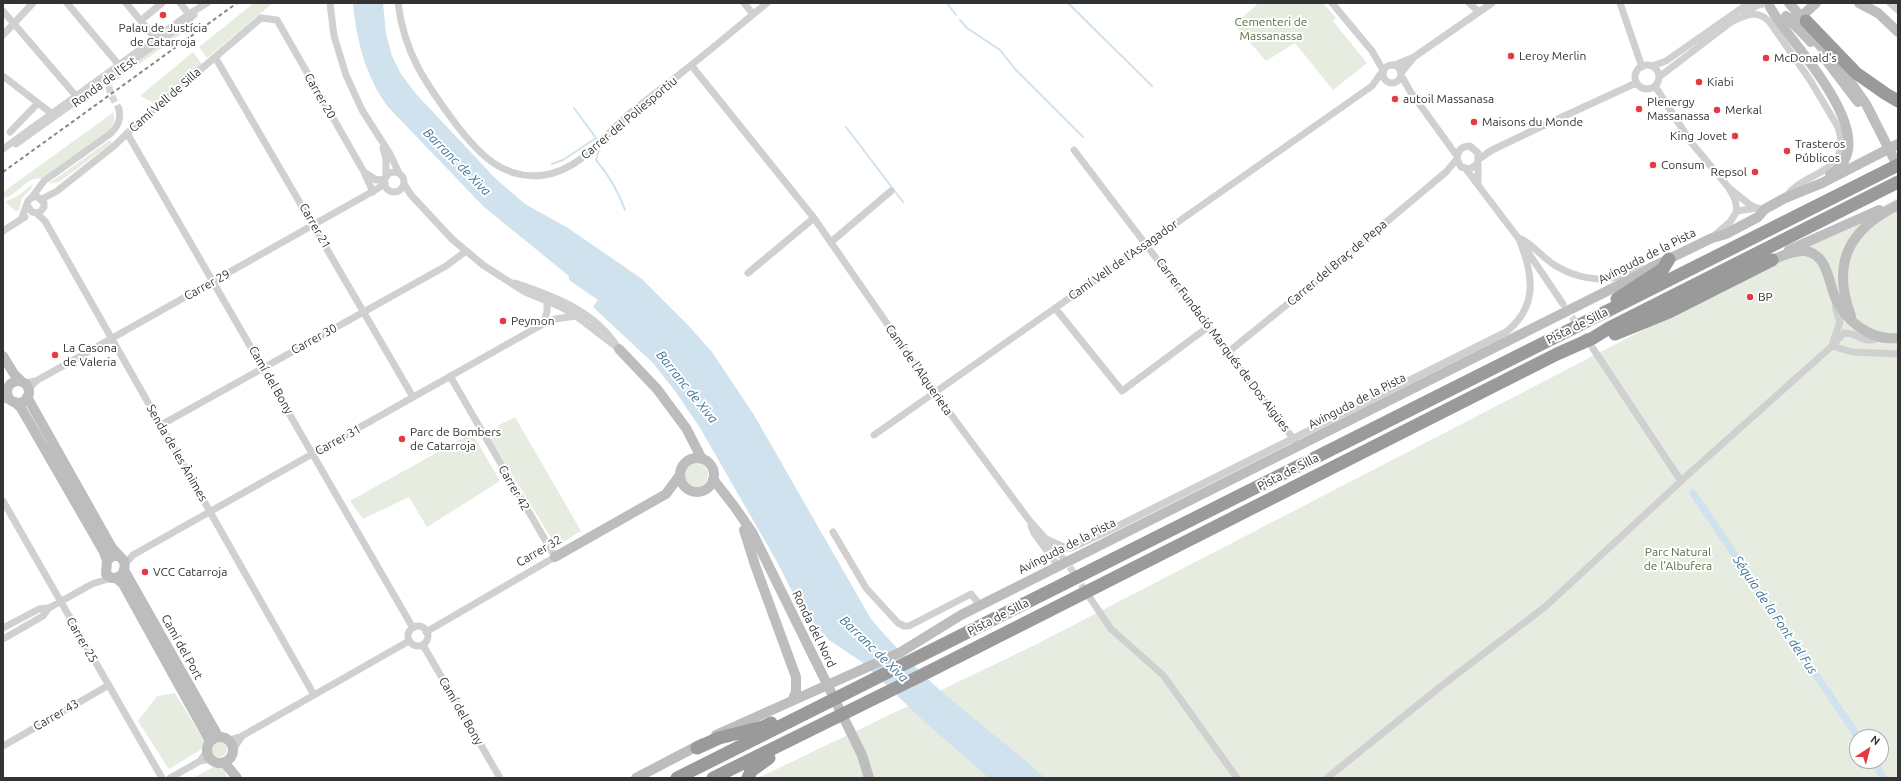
<!DOCTYPE html>
<meta charset="utf-8">
<style>
body{margin:0}
#map{position:relative;width:1901px;height:781px;overflow:hidden;background:#fff;font-family:Ubuntu,sans-serif}
canvas{display:block}
.frame{position:absolute;inset:0;border:4px solid #333;pointer-events:none}
.north{position:absolute;left:1849px;top:729px;width:40px;height:40px;box-sizing:border-box;background:#fff;border:1px solid #adadad;border-radius:50%;rotate:36deg;font-size:11px;font-weight:700;line-height:16px;text-align:center;color:#333}
.north::after{content:'';display:block;margin:auto;width:14px;height:18px;background:#e63946;clip-path:polygon(50% 0,100% 100%,50% 72%,0 100%)}
</style>
<div id="map">
<canvas width="1901" height="781"></canvas>
<div class="frame"></div>
<div class="north">N</div>
</div>
<script>
const ctx = document.querySelector('canvas').getContext('2d');
ctx.lineJoin = 'round';
function fill(path, color) {
  ctx.fillStyle = color;
  ctx.fill(path, 'evenodd');
}
function strokePath(path, color, width, dash) {
  ctx.strokeStyle = color;
  ctx.lineWidth = width;
  ctx.lineCap = dash ? 'butt' : 'round';
  ctx.setLineDash(dash || []);
  ctx.stroke(path);
}
function write(font, color, halo, rows, align = 'center') {
  ctx.font = font + ' Ubuntu,sans-serif';
  ctx.lineWidth = 4;
  ctx.setLineDash([]);
  ctx.textBaseline = 'middle';
  ctx.strokeStyle = halo;
  ctx.fillStyle = color;
  for (const [text, x, y, turn = 0] of rows) {
    ctx.save();
    ctx.translate(x, y);
    ctx.rotate((+turn || 0) * Math.PI / 180);
    ctx.textAlign = isNaN(turn) ? turn : align;
    if (halo) ctx.strokeText(text, 0, 0);
    ctx.fillText(text, 0, 0);
    ctx.restore();
  }
}
const green = new Path2D(`
 M 254,3 L 273,3 L 207,58 L 199,47 Z
 M 1259,3 L 1323,3 L 1336,18 L 1333,21 L 1367,63 L 1333,90 L 1295,43 L 1266,61 L 1234,24 Z
 M 188,23 L 191,27 L 110,85 L 113,77 Z
 M 193,52 L 202,64 L 154,103 L 140,96 Z
 M 114,112 L 114,121 L 108,132 L 43,179 C 27,174 18,197 3,198 L 3,192 Z
 M 110,140 L 112,143 L 59,182 L 48,184 Z
 M 33,184 L 31,189 L 22,198 L 19,210 L 16,211 L 5,202 L 19,195 Z
 M 1898,198 L 1898,778 L 758,778 L 1035,645 ZM 1857,737 L 1881,737 L 1881,761 L 1857,761 Z
 M 515,417 L 581,531 L 556,546 L 491,440 L 499,425 Z
 M 472,433 L 500,481 L 427,527 L 409,497 L 363,519 L 350,501 Z
 M684 475a12 12 0 1 1 24 0a12 12 0 1 1-24 0Z
 M 175,693 L 207,746 L 169,769 L 138,721 L 157,696 Z
 M211 749a8 8 0 1 1 16 0a8 8 0 1 1-16 0Z
 M 221,763 L 228,778 L 193,778 Z`);
const water = new Path2D(`
 M 353,3 L 383,3 L 386,34 L 392,56 L 401,74 L 416,94 L 495,178 L 525,204 L 568,228 L 642,279 L 688,325 L 712,352 L 754,415 L 871,619 C 895,647 920,673 948,697 C 980,724 1014,750 1045,778 L 989,778 L 927,724 L 862,662 L 829,640 L 816,626 L 799,605 L 776,560 L 700,428 L 675,391 L 653,363 L 593,307 L 598,300 L 569,280 L 569,276 L 484,207 L 388,107 C 366,77 356,40 353,3 Z`);
const stream = new Path2D(`
 M 947,3 L 956,15
 M 1068,3 L 1152,86
 M 960,20 L 967,28 L 1000,50 L 1015,69 L 1083,137
 M 574,108 L 596,138
 M 846,127 L 903,202
 M 599,150 L 596,160 C 609,175 618,191 625,210
 M 552,164 L 563,160 L 596,138`);
const canal = new Path2D(`
 M 1693,493 L 1858,737
 M 1873,761 L 1884,778`);
const streetTunnel = new Path2D(`
 M 109,86 L 110,93 L 119,109
 M 1566,308 L 1589,342
 M 1064,558 L 1088,595`);
const street = new Path2D(`
 M 67,3 L 119,65
 M 126,3 L 155,38
 M 180,3 L 189,14
 M 330,3 L 334,36 L 346,75 L 362,110 L 390,154 L 399,173
 M 398,3 C 404,53 426,84 455,123 C 478,153 503,181 544,175 C 580,170 603,137 628,115 C 647,99 667,85 685,70 C 713,48 740,25 767,3
 M 744,3 L 753,14
 M 1332,3 L 1372,51 L 1383,70
 M 1469,3 L 1479,12
 M 1620,3 L 1642,67
 M 1890,3 L 1898,10
 M 3,11 L 76,96
 M 1744,13 L 1758,5 L 1767,3
 M 145,17 L 162,3
 M 1731,22 C 1746,15 1756,9 1769,21 L 1810,80 L 1838,127 C 1854,175 1803,170 1785,198
 M 3,35 L 33,3
 M 215,57 L 413,397
 M1383 74a9 9 0 1 1 18 0a9 9 0 1 1-18 0Z
 M 691,65 L 814,218 L 935,393 L 1029,520 L 1062,557
 M 1395,65 L 1414,57 L 1492,3
 M1635 77a12 12 0 1 1 24 0a12 12 0 1 1-24 0Z
 M 1652,66 L 1666,61 L 1749,3
 M 1401,73 L 1414,57
 M 1401,75 L 1410,91 L 1457,156
 M 3,76 L 51,113
 M 1659,77 L 1735,19
 M 1655,86 L 1690,141 L 1729,188 L 1749,204 L 1756,208 L 1765,209
 M 10,132 L 38,103
 M 127,133 L 413,628
 M 16,144 L 184,24 L 194,15
 M 383,148 L 386,159 L 386,177
 M 3,149 L 189,14 L 207,3
 M 1074,150 L 1295,441
 M 1479,159 L 1492,150 L 1534,130 L 1636,83
 M 1478,163 L 1470,169 L 1461,167 L 1457,159 C 1457,150 1462,146 1470,146 L 1478,153 L 1478,183
 M 1465,168 L 1519,239 L 1563,304
 M 364,172 L 373,192
 M384 182a10 10 0 1 1 20 0a10 10 0 1 1-20 0Z
 M 404,184 L 411,195 L 452,239 L 483,265 L 525,292 L 561,307 L 576,316 L 619,349
 M 32,197 L 44,181 L 110,134 C 118,126 121,120 119,109
 M 42,199 L 57,191 L 114,146 L 139,122 L 261,18 L 277,20 L 364,172 L 376,180 L 385,179
 M 1737,211 L 1756,208
 M 36,213 L 45,221 L 314,695
 M 22,217 L 28,201 L 32,197 L 38,197 L 44,203 L 44,207 L 39,213 L 32,212 L 27,205
 M 3,231 L 25,217
 M 1714,236 L 1730,222 L 1737,211 L 1735,199 L 1730,190
 M 1521,239 C 1535,246 1544,260 1558,267 C 1575,277 1598,282 1617,277 C 1628,274 1638,269 1649,268
 M 831,242 L 891,191
 M 748,273 L 814,218
 M 515,283 C 554,296 594,311 617,346
 M 1055,308 L 1122,391 L 1208,327
 M 543,324 L 547,312 L 547,301
 M 1833,342 L 1840,322 L 1836,310 L 1835,300
 M 1832,346 L 1852,352 L 1898,354
 M 1592,347 L 1681,481
 M 1227,353 L 1310,286 L 1446,172 L 1457,159
 M 25,383 L 36,381 L 377,189 L 385,183
 M 28,390 L 36,381
 M 3,400 L 11,400
 M 161,425 L 446,266 L 466,251
 M 874,435 L 1372,86 L 1382,72
 M 3,501 L 162,778
 M 1031,526 L 1034,533 L 1058,566
 M 833,532 L 866,588 L 898,623 L 904,626 L 909,626 L 971,594 L 980,605
 M 1044,538 L 1066,548 L 1071,548 L 1112,529 L 1506,332 C 1539,306 1533,273 1519,239
 M 125,564 L 133,555 L 543,324 L 555,319 L 576,316
 M 1090,598 L 1111,629 L 1163,675 L 1237,778
 M408 636a10 10 0 1 1 20 0a10 10 0 1 1-20 0Z
 M 3,628 L 39,609 L 49,608
 M 426,632 L 555,557 L 450,376
 M 3,639 L 43,616 L 49,608 L 92,584 L 111,578
 M 423,645 L 500,778
 M 230,740 L 242,736 L 409,641
 M 3,746 L 109,685
 M 234,748 L 242,736
 M 200,761 L 207,751
 M 170,778 L 200,761 L 211,759
 M 1327,778 L 1440,687 L 1546,606 L 1692,471 L 1832,346 L 1844,333 C 1859,332 1859,345 1880,338`);
const secondary = new Path2D(`
 M 1789,3 L 1810,27
 M 1859,3 L 1878,13 L 1898,32
 M 1770,7 C 1789,44 1889,138 1830,175
 M 1786,16 L 1811,42
 M 1795,16 L 1804,14 L 1816,3
 M 1810,33 L 1835,64
 M 1833,57 L 1866,104 L 1898,167
 M 1826,60 L 1858,102
 M 1789,250 L 1879,210
 M 1772,260 C 1782,256 1793,250 1805,251 C 1827,254 1828,280 1835,297 C 1846,322 1871,341 1898,338
 M 1851,316 C 1831,263 1849,229 1898,205
 M 619,349 L 657,389 L 686,428 L 702,459
 M 3,356 L 14,374 L 21,381
 M7 392a11 11 0 1 1 22 0a11 11 0 1 1-22 0Z
 M 27,397 L 112,548 L 124,561 C 126,571 122,579 111,578 L 106,574 L 107,561 L 112,556 L 119,556
 M 15,402 L 21,408 L 104,552 L 107,561
 M680 475a17 17 0 1 1 34 0a17 17 0 1 1-34 0Z
 M 713,479 L 734,506 L 752,532 L 862,755 L 869,778
 M 744,530 L 755,565 L 796,677 L 796,692 L 793,699
 M 555,557 L 666,494 L 680,475
 M 124,570 L 218,736
 M 117,579 L 123,584 L 210,741
 M 716,735 L 901,652 L 961,615 L 1643,273 L 1650,268 L 1712,238 L 1726,234 L 1758,217 L 1765,209 L 1785,198 L 1822,183 L 1898,144
 M207 750a13 13 0 1 1 26 0a13 13 0 1 1-26 0Z
 M 224,762 L 237,778
 M 636,778 L 703,743`);
const highway = new Path2D(`
 M 1806,21 L 1856,73 L 1886,94 L 1898,101
 M 1617,299 L 1663,269 L 1669,259
 M 1615,334 L 1669,312 L 1772,260
 M 697,748 L 719,738 L 763,727 L 771,723
 M 677,778 L 1898,165
 M 713,778 L 928,672 L 1557,354 L 1593,338 L 1609,328 L 1898,182
 M 748,778 L 751,771 L 769,758`);
const rail = new Path2D(`
 M 3,172 L 237,3`);
const markers = [
 [163,15,4,"#e63946"],
 [1511,56,4,"#e63946"],
 [1766,58,4,"#e63946"],
 [1699,82,4,"#e63946"],
 [1395,99,4,"#e63946"],
 [1639,109,4,"#e63946"],
 [1717,110,4,"#e63946"],
 [1474,122,4,"#e63946"],
 [1735,136,4,"#e63946"],
 [1787,151,4,"#e63946"],
 [1653,165,4,"#e63946"],
 [1755,172,4,"#e63946"],
 [1750,297,4,"#e63946"],
 [503,321,4,"#e63946"],
 [55,355,4,"#e63946"],
 [402,439,4,"#e63946"],
 [145,572,4,"#e63946"]
];
const parkNames = [
 ["Cementeri de",1271,22],
 ["Massanassa",1271,36],
 ["Parc Natural",1678,552],
 ["de l'Albufera",1678,566]
];
const poiNames = [
 ["Palau de Justícia",163,28,"center"],
 ["de Catarroja",163,42,"center"],
 ["Leroy Merlin",1519,56],
 ["McDonald's",1774,58],
 ["Kiabi",1707,82],
 ["autoil Massanasa",1403,99],
 ["Plenergy",1647,102],
 ["Massanassa",1647,116],
 ["Merkal",1725,110],
 ["Maisons du Monde",1482,122],
 ["King Jovet",1727,136,"right"],
 ["Trasteros",1795,144],
 ["Públicos",1795,158],
 ["Consum",1661,165],
 ["Repsol",1747,172,"right"],
 ["BP",1758,297],
 ["Peymon",511,321],
 ["La Casona",63,348],
 ["de Valeria",63,362],
 ["Parc de Bombers",410,432],
 ["de Catarroja",410,446],
 ["VCC Catarroja",153,572]
];
const streetNames = [
 ["Ronda de l'Est",104,82,-36],
 ["Carrer 20",320,96,60],
 ["Camí Vell de Silla",165,100,-41],
 ["Carrer del Poliesportiu",629,118,-40],
 ["Carrer 21",315,226,60],
 ["Avinguda de la Pista",1647,256,-27],
 ["Camí Vell de l'Assagador",1123,260,-35],
 ["Carrer del Braç de Pepa",1337,263,-40],
 ["Carrer 29",207,285,-29],
 ["Pista de Silla",1577,326,-26],
 ["Carrer 30",314,339,-29],
 ["Carrer Fundació Marqués de Dos Aigües",1223,345,53],
 ["Camí de l'Alquerieta",919,370,55],
 ["Camí del Bony",271,380,60],
 ["Avinguda de la Pista",1357,401,-27],
 ["Carrer 31",338,440,-29],
 ["Senda de les Ànimes",177,453,60],
 ["Pista de Silla",1288,472,-27],
 ["Carrer 42",514,488,60],
 ["Avinguda de la Pista",1067,546,-27],
 ["Carrer 32",539,551,-30],
 ["Pista de Silla",998,617,-27],
 ["Ronda del Nord",814,629,64],
 ["Carrer 25",82,640,60],
 ["Camí del Port",182,647,61],
 ["Camí del Bony",461,711,60],
 ["Carrer 43",56,715,-30]
];
const waterNames = [
 ["Barranc de Xiva",457,162,45],
 ["Barranc de Xiva",687,387,51],
 ["Séquia de la Font del Fus",1775,615,56],
 ["Barranc de Xiva",874,649,44]
];
fill(green, '#e6ecdf');
fill(water, '#cfe2ee');
strokePath(stream, '#cfe2ee', 2);
strokePath(canal, '#cfe2ee', 7);
strokePath(streetTunnel, '#d6d6d6', 7, [7, 3.5]);
strokePath(street, '#d0d0d0', 7);
strokePath(secondary, '#bdbdbd', 10);
strokePath(highway, '#9a9a9a', 13);
strokePath(rail, '#888', 2, [4, 3]);
for (const [x, y, r, color] of markers) {
  const dot = new Path2D();
  dot.arc(x, y, r, 0, 2 * Math.PI);
  ctx.fillStyle = color;
  ctx.fill(dot);
  strokePath(dot, '#fff', 1.5);
}
write('12px', '#56703f', '#fff', parkNames);
write('12px', '#333', '#fff', poiNames, 'left');
write('12px', '#333', '#fff', streetNames);
write('italic 13px', '#3f7597', '#fff', waterNames);
</script>
